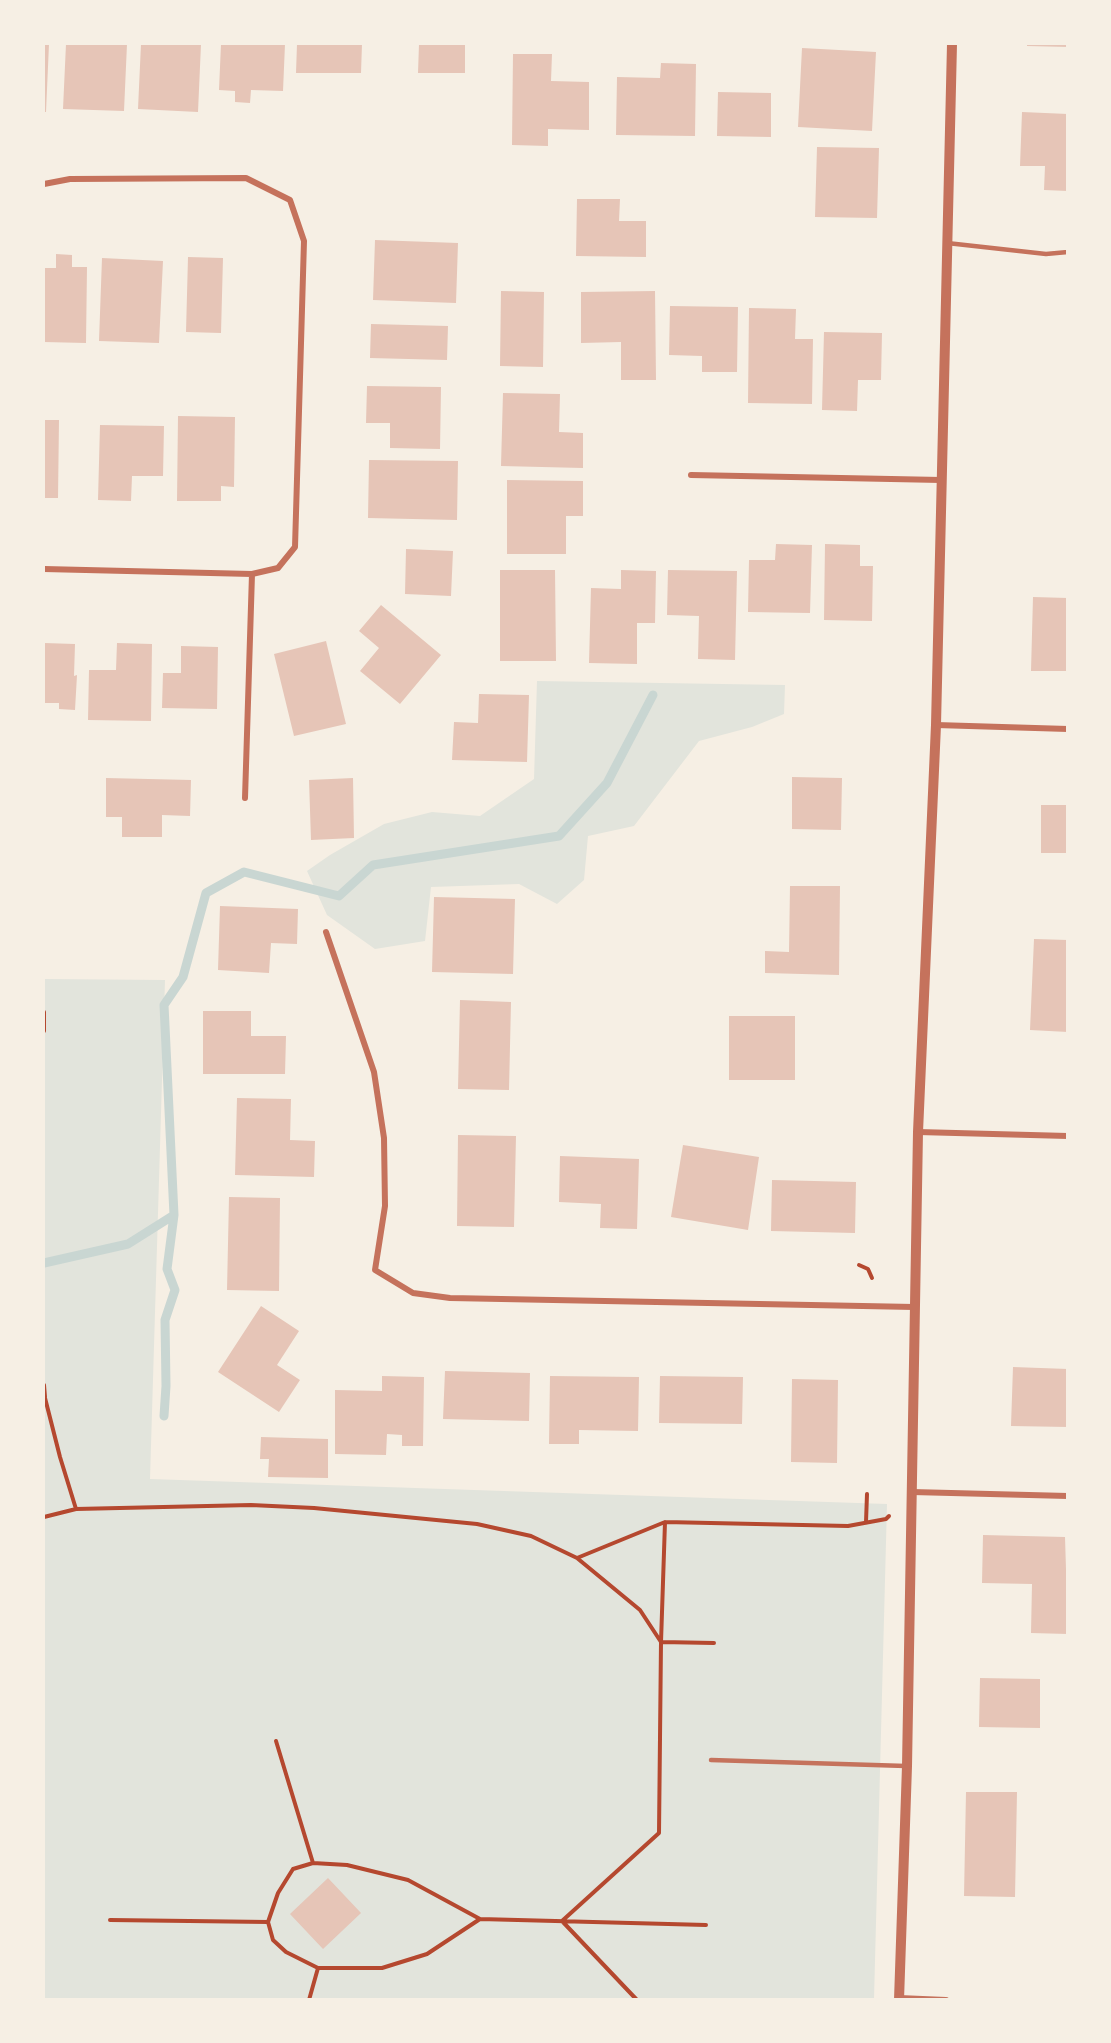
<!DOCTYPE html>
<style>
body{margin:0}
#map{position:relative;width:1111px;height:2043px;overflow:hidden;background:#f6efe4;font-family:"Roboto Condensed",sans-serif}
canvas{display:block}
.frame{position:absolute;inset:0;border:45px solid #f6efe4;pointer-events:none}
</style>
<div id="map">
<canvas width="1111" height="2043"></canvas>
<div class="frame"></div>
</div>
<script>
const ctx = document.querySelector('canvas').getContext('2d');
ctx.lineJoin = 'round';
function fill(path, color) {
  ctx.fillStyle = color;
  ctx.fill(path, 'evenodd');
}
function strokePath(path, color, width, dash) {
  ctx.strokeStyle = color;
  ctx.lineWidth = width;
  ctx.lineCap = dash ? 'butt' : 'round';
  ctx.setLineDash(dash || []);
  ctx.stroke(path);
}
const green = new Path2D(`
 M 537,681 L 785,685 L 784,714 L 752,727 L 699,741 L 634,826 L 588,836 L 584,880 L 557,904 L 519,884 L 431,887 L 425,941 L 375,949 L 327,915 L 307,871 L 330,855 L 384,824 L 432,812 L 480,816 L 534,779 Z
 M 44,979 L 165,980 L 150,1479 L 887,1504 L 874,1999 L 44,2000 Z`);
const stream = new Path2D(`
 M 44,1263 L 128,1244 L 174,1215
 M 164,1416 L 166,1386 L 165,1320 L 175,1290 L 167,1269 L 174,1215 L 164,1005 L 183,977 L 206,893 L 244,872 L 339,896 L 373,865 L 559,836 L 607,783 L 653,695`);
const building = new Path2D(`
 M 44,44 L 49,44 L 46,112 L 44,112 Z
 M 66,44 L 127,44 L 124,111 L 63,109 Z
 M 141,44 L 201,44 L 198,112 L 138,109 Z
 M 221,44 L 285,44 L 283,91 L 251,90 L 250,103 L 235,102 L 235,91 L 219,90 Z
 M 297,44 L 362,44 L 361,73 L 296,73 Z
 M 419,44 L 465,44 L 465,73 L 418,73 Z
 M 1027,44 L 1068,44 L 1068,47 L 1027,46 Z
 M 802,48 L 876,52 L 872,131 L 798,127 Z
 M 513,54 L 552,54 L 551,81 L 589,82 L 589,130 L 548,129 L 548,146 L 512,145 Z
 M 661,63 L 696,64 L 695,136 L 616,135 L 617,77 L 660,78 Z
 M 718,92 L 771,93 L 771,137 L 717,136 Z
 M 1022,112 L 1068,114 L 1068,191 L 1044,190 L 1045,166 L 1020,166 Z
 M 817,147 L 879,148 L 877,218 L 815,217 Z
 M 577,199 L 620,199 L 619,221 L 646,221 L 646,257 L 576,256 Z
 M 375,240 L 458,243 L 456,303 L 373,300 Z
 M 56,254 L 72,255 L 72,267 L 87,267 L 86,343 L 44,342 L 44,268 L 56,268 Z
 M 188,257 L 223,258 L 221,333 L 186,332 Z
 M 102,258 L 163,261 L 159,343 L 99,341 Z
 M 501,291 L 544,292 L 543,367 L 500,366 Z
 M 655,291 L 656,380 L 621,380 L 621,342 L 581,343 L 581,292 Z
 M 670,306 L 738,307 L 737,372 L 702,372 L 702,356 L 669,355 Z
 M 749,308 L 796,309 L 795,339 L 813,339 L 812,404 L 748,403 Z
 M 371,324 L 448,326 L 447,360 L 370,358 Z
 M 824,332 L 882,333 L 881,380 L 858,380 L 857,411 L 822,410 Z
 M 367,386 L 441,387 L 440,449 L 390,448 L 390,423 L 366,423 Z
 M 503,393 L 560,394 L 559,432 L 583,433 L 583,468 L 501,466 Z
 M 178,416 L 235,417 L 234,487 L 221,486 L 221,501 L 177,501 Z
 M 44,420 L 59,420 L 58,498 L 44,498 Z
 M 100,425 L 164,426 L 163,476 L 132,476 L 131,501 L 98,500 Z
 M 369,460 L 458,461 L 457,520 L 368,518 Z
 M 507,480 L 583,481 L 583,516 L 566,516 L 566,554 L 507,554 Z
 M 776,544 L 812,545 L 810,613 L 748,612 L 749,560 L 775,560 Z
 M 825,544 L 860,545 L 860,566 L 873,566 L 872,621 L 824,620 Z
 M 406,549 L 453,551 L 451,596 L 405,594 Z
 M 500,570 L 555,570 L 556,661 L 500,661 Z
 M 621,570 L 656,571 L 655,623 L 637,623 L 637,664 L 589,663 L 591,588 L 621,589 Z
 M 668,570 L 737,571 L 735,660 L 698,659 L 699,616 L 667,615 Z
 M 1033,597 L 1068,598 L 1066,671 L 1031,671 Z
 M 381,605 L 441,655 L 400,704 L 360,671 L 379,648 L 359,631 Z
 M 326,641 L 346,724 L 294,736 L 274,654 Z
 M 44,643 L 75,644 L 74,676 L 77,675 L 75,710 L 59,709 L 59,703 L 44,703 Z
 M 117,643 L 152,644 L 151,721 L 88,720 L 89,670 L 116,670 Z
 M 181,646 L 218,647 L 217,709 L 162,708 L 163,673 L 181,673 Z
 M 479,694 L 529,695 L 527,762 L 452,760 L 454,722 L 478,723 Z
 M 792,777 L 842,778 L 841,830 L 792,829 Z
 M 106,778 L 191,780 L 190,816 L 162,815 L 162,837 L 122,837 L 122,817 L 106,817 Z
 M 353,778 L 354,838 L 311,840 L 309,780 Z
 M 1041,805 L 1068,805 L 1068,853 L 1041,853 Z
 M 790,886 L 840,886 L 839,975 L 765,973 L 765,951 L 789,952 Z
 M 434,897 L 515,899 L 513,974 L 432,972 Z
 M 220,906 L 298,909 L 297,944 L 271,943 L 269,973 L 218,970 Z
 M 1034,939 L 1068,940 L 1068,1032 L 1030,1030 Z
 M 460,1000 L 511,1002 L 509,1090 L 458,1089 Z
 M 203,1011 L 251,1011 L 251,1036 L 286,1036 L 285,1074 L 203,1074 Z
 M 729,1016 L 795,1016 L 795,1080 L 729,1080 Z
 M 237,1098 L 291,1099 L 290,1140 L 315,1141 L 314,1177 L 235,1175 Z
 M 458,1135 L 516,1136 L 514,1227 L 457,1226 Z
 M 683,1145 L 759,1157 L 748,1230 L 671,1217 Z
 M 560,1156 L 639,1159 L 637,1229 L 600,1228 L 601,1204 L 559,1202 Z
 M 772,1180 L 856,1182 L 855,1233 L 771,1231 Z
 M 229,1197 L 280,1198 L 279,1291 L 227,1290 Z
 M 261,1306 L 299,1331 L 277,1365 L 300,1380 L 279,1412 L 218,1372 Z
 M 1013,1367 L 1068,1369 L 1068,1427 L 1011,1426 Z
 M 445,1371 L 530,1373 L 529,1421 L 443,1419 Z
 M 382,1376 L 424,1377 L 423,1446 L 402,1446 L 402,1435 L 387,1434 L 386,1455 L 335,1454 L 335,1390 L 382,1391 Z
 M 550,1376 L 639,1377 L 638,1431 L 579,1430 L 579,1444 L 549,1444 Z
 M 660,1376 L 743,1377 L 742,1424 L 659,1423 Z
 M 792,1379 L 838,1380 L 837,1463 L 791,1462 Z
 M 261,1437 L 328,1439 L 328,1478 L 268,1477 L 269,1459 L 260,1459 Z
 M 983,1535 L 1065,1537 L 1068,1634 L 1031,1633 L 1032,1584 L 982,1583 Z
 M 980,1678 L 1040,1679 L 1040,1728 L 979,1727 Z
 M 966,1792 L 1017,1792 L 1015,1897 L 964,1896 Z
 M 328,1878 L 361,1913 L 323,1949 L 290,1914 Z`);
const path = new Path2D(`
 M 44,1012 L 44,1031
 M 859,1265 L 868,1269 L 872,1278
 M 44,1385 L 45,1397
 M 44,1396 L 45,1398 L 60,1457 L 76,1509
 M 44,1517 L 76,1509 L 251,1505 L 314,1508 L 477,1524 L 531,1536 L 577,1558 L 640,1610 L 661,1642 L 714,1643
 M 866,1522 L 867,1494
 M 577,1558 L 665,1522 L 848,1526 L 886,1519 L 889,1516
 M 276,1741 L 313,1863
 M 480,1919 L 408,1880 L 347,1865 L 313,1863 L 293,1869 L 278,1893 L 268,1922 L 273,1940 L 286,1952 L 318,1968 L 382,1968 L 427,1954 L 480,1919 L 706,1925
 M 110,1920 L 268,1922
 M 309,2000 L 318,1968
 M 637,2000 L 562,1921 L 659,1833 L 661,1642 L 665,1522`);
const service = new Path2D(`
 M 947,243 L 1046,254 L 1068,252
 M 711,1760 L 906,1766`);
const minor = new Path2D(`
 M 44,184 L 70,179 L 246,178 L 290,200 L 304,241 L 295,547 L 278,568 L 252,574 L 44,569
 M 691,475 L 941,480
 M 936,725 L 1068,729
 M 245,798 L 252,574
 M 326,932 L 374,1072 L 384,1138 L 385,1206 L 375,1270 L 413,1293 L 450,1298 L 914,1307
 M 918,1132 L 1068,1136
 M 912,1492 L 1068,1496
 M 899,1998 L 946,2000`);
const tertiary = new Path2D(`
 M 899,2000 L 907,1766 L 918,1132 L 936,725 L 952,44`);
fill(green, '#e2e4dc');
strokePath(stream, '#c9d6d2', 9);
fill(building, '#e6c5b7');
strokePath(path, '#b5482f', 4);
strokePath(service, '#c5725c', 4.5);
strokePath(minor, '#c5725c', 6);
strokePath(tertiary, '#c5725c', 10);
</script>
